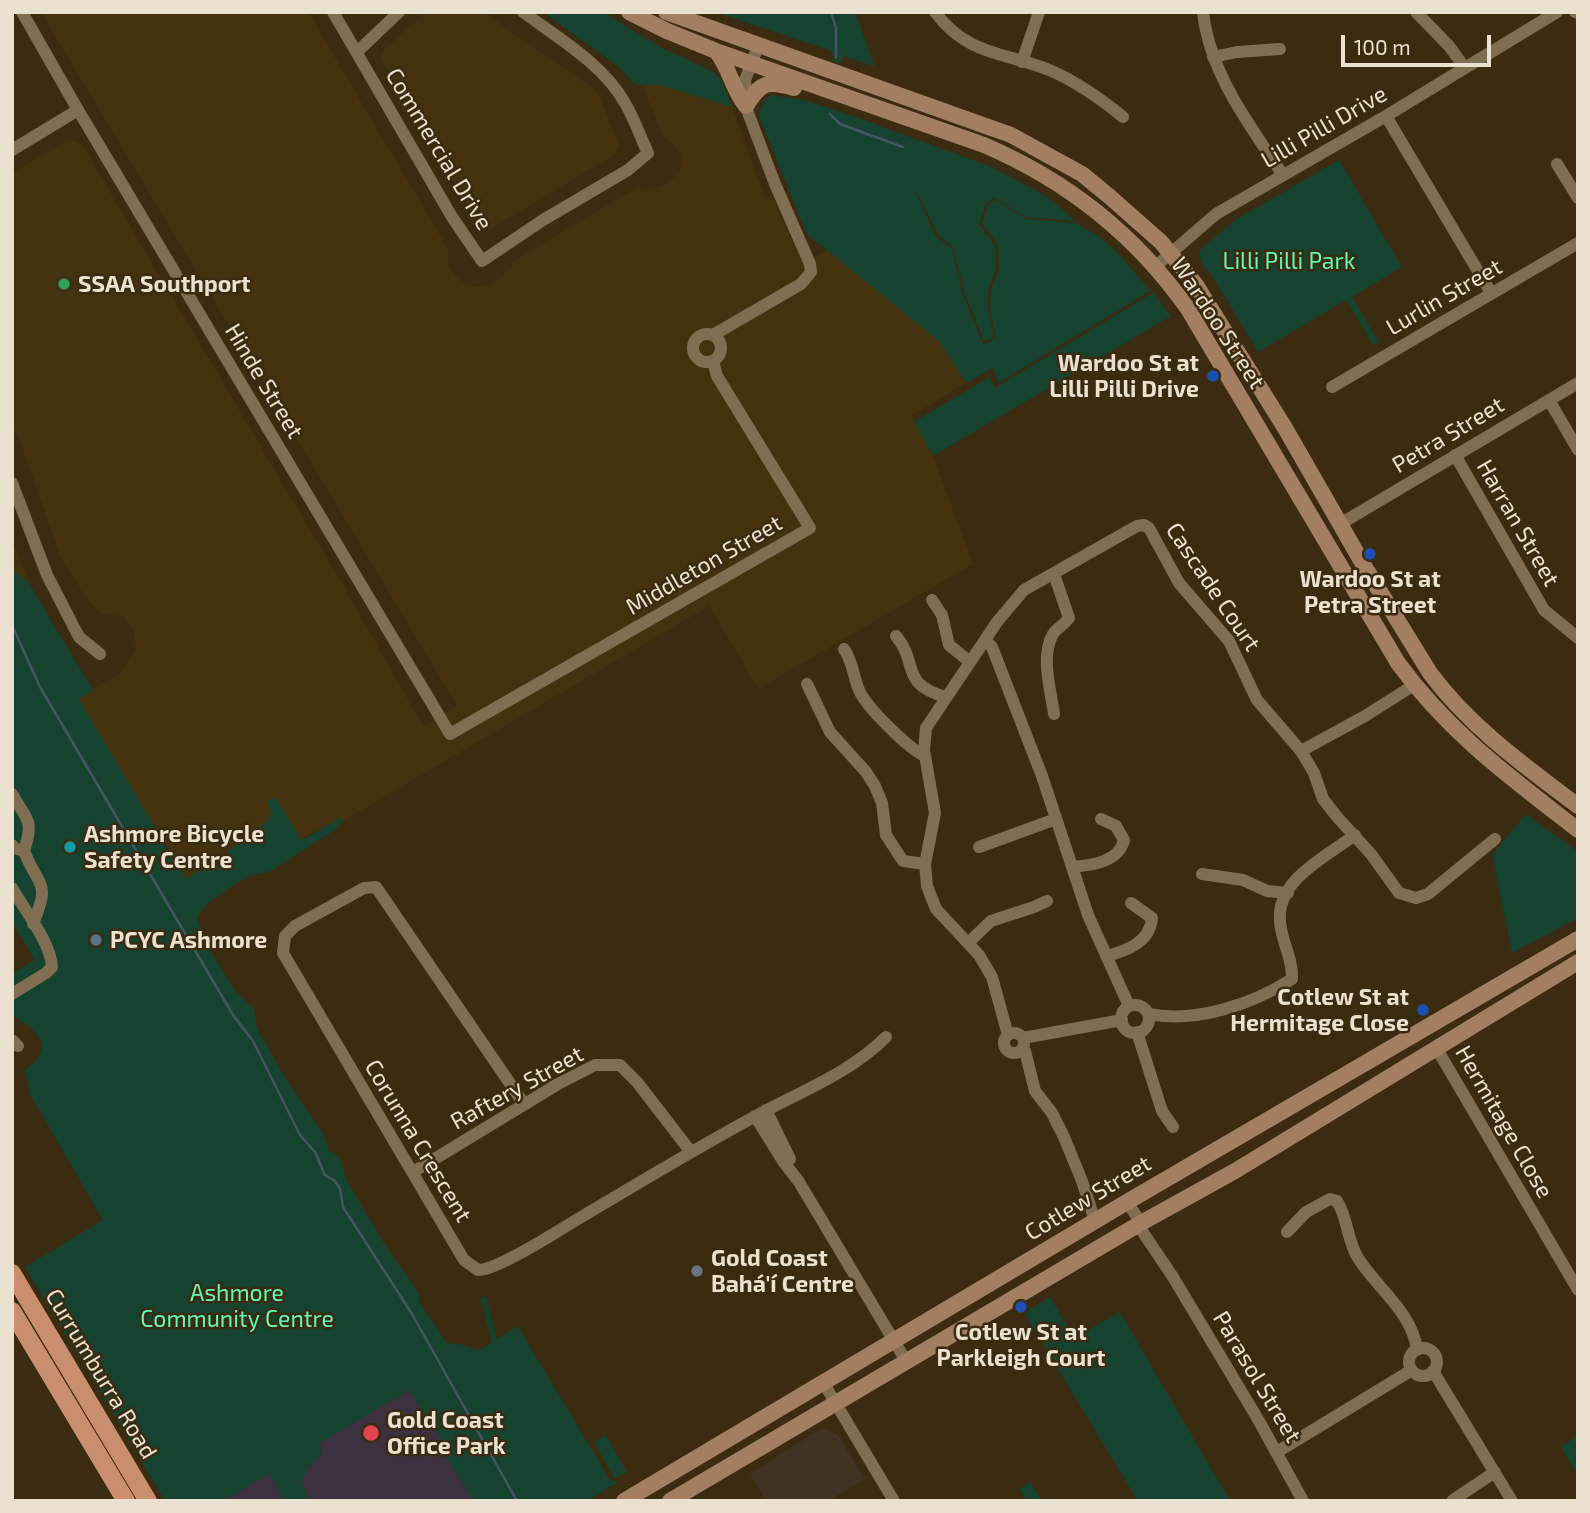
<!DOCTYPE html>
<meta charset="utf-8">
<style>
body{margin:0}
#map{position:relative;width:1590px;height:1513px;overflow:hidden;background:#3a2b11;font-family:"Exo 2",sans-serif}
canvas{display:block}
.frame{position:absolute;inset:0;border:14px solid #eae1d1;pointer-events:none}
.scale{position:absolute;left:1341px;top:35px;width:150px;height:32px;box-sizing:border-box;border:4px solid #eae1d1;border-top:0;padding-left:9px;font-size:21px;line-height:24px;white-space:nowrap;color:#eae1d1;-webkit-text-stroke:5px #3a2b11;paint-order:stroke}
</style>
<div id="map">
<canvas width="1590" height="1513"></canvas>
<div class="frame"></div>
<div class="scale">100 m</div>
</div>
<script>
const ctx = document.querySelector('canvas').getContext('2d');
ctx.lineJoin = 'round';
function fill(path, color) {
  ctx.fillStyle = color;
  ctx.fill(path, 'evenodd');
}
function strokePath(path, color, width, dash) {
  ctx.strokeStyle = color;
  ctx.lineWidth = width;
  ctx.lineCap = dash ? 'butt' : 'round';
  ctx.setLineDash(dash || []);
  ctx.stroke(path);
}
function write(font, color, halo, rows, align = 'center') {
  ctx.font = font + ' "Exo 2",sans-serif';
  ctx.lineWidth = 5;
  ctx.setLineDash([]);
  ctx.textBaseline = 'middle';
  ctx.strokeStyle = halo;
  ctx.fillStyle = color;
  for (const [text, x, y, turn = 0] of rows) {
    ctx.save();
    ctx.translate(x, y);
    ctx.rotate((+turn || 0) * Math.PI / 180);
    ctx.textAlign = isNaN(turn) ? turn : align;
    if (halo) ctx.strokeText(text, 0, 0);
    ctx.fillText(text, 0, 0);
    ctx.restore();
  }
}
const commercial = new Path2D(`
 M 428,1378 L 500,1501 L 223,1501 Z`);
const built = new Path2D(`
 M 41,12 L 308,12 L 448,249 L 448,262 L 454,275 L 464,283 L 479,287 L 496,282 L 513,265 L 512,262 L 636,188 L 654,189 L 669,183 L 680,170 L 681,156 L 674,144 L 663,136 L 642,85 L 660,85 L 732,107 L 765,199 L 772,196 L 803,265 L 828,250 L 939,341 L 966,383 L 911,416 L 933,456 L 973,564 L 758,689 L 709,606 L 343,821 L 341,818 L 301,839 L 288,819 L 186,879 L 78,698 L 120,673 L 135,651 L 134,632 L 124,617 L 99,612 L 86,598 L 61,558 L 19,438 L 12,426 L 12,173 L 66,141 L 74,140 L 82,145 L 344,587 L 423,726 L 457,706 Z
 M 427,12 L 483,12 L 597,91 L 619,146 L 615,154 L 489,230 L 480,227 L 383,63 L 381,56 L 384,50 Z
 M 12,539 L 29,583 L 12,569 Z`);
const education = new Path2D(`
 M 822,1428 L 838,1435 L 865,1479 L 828,1501 L 766,1501 L 750,1474 Z`);
const green = new Path2D(`
 M 543,12 L 603,12 L 660,47 L 714,72 L 721,80 L 732,107 L 660,85 L 636,85 L 619,67 Z
 M 715,12 L 855,12 L 875,67 L 844,56 L 840,63 L 834,62 L 832,51 Z
 M 771,95 L 803,100 L 850,115 L 989,166 L 1046,196 L 1075,221 L 1026,217 L 994,198 L 986,204 L 979,224 L 995,245 L 996,268 L 988,291 L 988,307 L 994,338 L 984,341 L 965,294 L 953,247 L 938,235 L 919,196 L 908,185 L 918,197 L 936,237 L 952,249 L 963,295 L 983,344 L 996,339 L 990,306 L 991,290 L 999,269 L 998,244 L 982,223 L 988,205 L 995,200 L 1027,219 L 1076,223 L 1101,238 L 1117,252 L 1150,291 L 998,383 L 993,368 L 966,383 L 939,341 L 807,234 L 759,116 L 764,101 Z
 M 1339,160 L 1402,267 L 1352,297 L 1379,342 L 1373,345 L 1346,300 L 1258,352 L 1213,277 L 1201,263 L 1199,251 L 1234,221 Z
 M 1153,293 L 1171,316 L 933,456 L 914,422 L 990,377 L 995,388 Z
 M 12,569 L 29,583 L 93,690 L 79,699 L 186,879 L 214,862 L 270,819 L 271,810 L 267,801 L 275,797 L 301,839 L 307,838 L 341,817 L 343,821 L 332,832 L 271,871 L 249,876 L 229,888 L 206,905 L 197,917 L 211,952 L 237,994 L 254,1008 L 257,1029 L 291,1087 L 323,1133 L 329,1151 L 340,1158 L 347,1181 L 383,1242 L 418,1292 L 420,1303 L 447,1343 L 465,1345 L 477,1351 L 492,1342 L 480,1298 L 486,1296 L 497,1339 L 518,1326 L 610,1480 L 618,1482 L 587,1501 L 474,1501 L 440,1448 L 444,1443 L 409,1390 L 320,1443 L 322,1454 L 307,1470 L 302,1481 L 310,1501 L 285,1501 L 269,1474 L 223,1501 L 165,1501 L 25,1267 L 103,1220 L 30,1094 L 25,1070 C 58,1048 36,1029 12,1015 L 12,974 L 35,960 L 12,922 Z
 M 1526,814 L 1578,852 L 1578,918 L 1512,953 L 1492,855 Z
 M 1050,1297 L 1074,1338 L 1120,1312 L 1230,1501 L 1138,1501 L 1024,1313 Z
 M 606,1435 L 627,1472 L 615,1479 L 594,1442 Z
 M 1578,1436 L 1578,1477 L 1561,1446 Z
 M 1030,1482 L 1042,1501 L 1027,1501 L 1019,1489 Z`);
const stream = new Path2D(`
 M 831,12 L 836,28 L 836,57
 M 830,114 L 840,124 L 903,147
 M 12,625 L 40,687 L 233,1015 L 253,1041 L 300,1135 L 315,1152 L 325,1175 L 335,1181 L 340,1189 L 343,1207 L 412,1314 L 517,1501`);
const street = new Path2D(`
 M 22,12 L 78,110 L 450,734 L 810,528 L 717,376 L 713,361
 M 333,12 L 452,217 L 482,261 L 543,220 L 628,170 L 648,153 C 640,136 634,118 625,103 C 603,64 558,38 523,12
 M 935,12 C 969,58 1009,52 1054,72 C 1080,84 1101,99 1123,117
 M 1203,12 C 1210,74 1249,124 1283,175
 M 1416,12 L 1449,46 L 1465,68
 M 1575,12 L 1578,13
 M 357,52 L 399,12
 M 1213,57 L 1237,52 L 1280,49
 M 1022,62 L 1039,12
 M 1386,116 L 1491,293
 M 12,150 L 78,110
 M 1557,164 L 1578,198
 M 1156,266 L 1216,214 L 1386,116 L 1557,12
 M693 348a14 14 0 1 1 28 0a14 14 0 1 1-28 0Z
 M 713,335 L 801,284 L 811,272 L 810,264 L 775,184 L 747,110 L 745,80 L 758,46
 M 1332,387 L 1578,243
 M 1549,400 L 1578,450
 M 1455,455 L 1544,610 L 1578,638
 M 12,483 L 47,575 L 79,637 L 100,654
 M 1340,524 L 1578,383
 M 932,600 L 942,615 L 949,645 L 970,662
 M 896,636 C 919,663 899,684 946,697
 M 985,640 L 992,647 L 1042,776 L 1088,915 L 1129,1006
 M 844,649 C 853,662 853,676 859,690 C 866,707 909,749 925,756
 M 807,684 L 830,732 L 866,772 L 875,786 L 882,803 L 886,835 L 903,861 L 925,864
 M 1054,714 C 1051,691 1040,656 1053,634 C 1057,628 1065,624 1069,618 L 1054,574
 M 1301,751 L 1365,716 L 1414,685
 M 12,794 C 28,822 34,820 24,851 L 14,848 L 12,845
 M 979,847 L 1056,819
 M 24,851 C 39,889 51,880 33,924
 M 1073,867 C 1092,865 1119,862 1124,840 L 1116,826 L 1101,819
 M 1202,874 L 1243,880 L 1267,891 L 1288,893
 M 12,888 C 24,909 51,943 52,967 L 46,973 L 12,994
 M 968,943 L 991,921 L 1034,907 L 1047,901
 M 1106,956 C 1127,951 1150,942 1152,918 L 1131,903
 M1121 1019a14 14 0 1 1 28 0a14 14 0 1 1-28 0Z
 M 1148,1014 C 1196,1023 1251,1005 1292,979 C 1293,958 1281,941 1280,921 C 1276,880 1327,856 1355,835
 M 1137,1032 L 1162,1111 L 1173,1127
 M1004 1043a10 10 0 1 1 20 0a10 10 0 1 1-20 0Z
 M 1008,1035 L 992,977 L 979,955 L 936,909 L 927,886 L 925,864 L 935,813 L 924,750 L 926,728 L 997,622 L 1024,590 L 1137,526 L 1144,525 L 1149,528 L 1179,583 L 1229,641 L 1257,700 L 1301,751 L 1314,773 L 1323,799 L 1338,818 L 1371,854 L 1399,893 L 1416,898 L 1428,894 L 1495,839
 M 1023,1038 L 1122,1020
 M 12,1040 L 18,1046
 M 1023,1049 L 1025,1051 L 1035,1091 L 1052,1113 L 1064,1137 L 1082,1181 L 1095,1221
 M 1437,1049 L 1578,1290
 M 524,1104 L 376,887 L 364,888 L 295,926 L 285,936 L 283,953 L 464,1260 L 478,1270 C 496,1270 550,1236 568,1225 C 630,1188 691,1151 754,1117 C 799,1092 849,1074 886,1037
 M 766,1110 L 790,1159
 M 755,1116 L 783,1161 L 799,1182 L 906,1361
 M 413,1172 L 558,1084 L 595,1065 L 620,1065 L 637,1082 L 691,1152
 M 1127,1202 L 1141,1223 L 1142,1231 L 1173,1277 L 1259,1421 L 1303,1501
 M 1287,1232 L 1306,1212 L 1330,1199 L 1337,1201 C 1348,1218 1347,1241 1358,1258 C 1377,1288 1413,1313 1417,1350
 M1409 1362a14 14 0 1 1 28 0a14 14 0 1 1-28 0Z
 M 1433,1371 L 1512,1501
 M 823,1382 L 894,1501
 M 1277,1452 L 1412,1370
 M 1453,1500 L 1495,1472`);
const secondary = new Path2D(`
 M 629,12 L 667,31 L 716,51 L 984,145 C 1068,181 1135,234 1188,309 L 1398,663 C 1449,733 1510,777 1578,830
 M 666,12 L 1011,135 L 1082,174 L 1110,197 L 1161,242 L 1196,285 L 1285,428 L 1363,564 L 1430,673 C 1470,727 1525,766 1578,806
 M 716,51 C 730,68 732,89 746,106 C 761,82 767,80 794,88
 M 624,1501 L 1127,1202 L 1578,939
 M 670,1501 L 1141,1223 L 1235,1171 L 1578,962`);
const primary = new Path2D(`
 M 12,1273 L 148,1501
 M 12,1311 L 126,1501`);
const markers = [
 [64,284,7,"#2e9e5b"],
 [1213,376,7,"#1a4fb4"],
 [1370,554,7,"#1a4fb4"],
 [70,847,7,"#0f9aa8"],
 [96,940,7,"#5c6f8a"],
 [1423,1010,7,"#1a4fb4"],
 [697,1271,7,"#6b7280"],
 [1021,1307,7,"#1a4fb4"],
 [371,1433,9,"#e0444e"]
];
const streetNames = [
 ["Lilli Pilli Drive",1324,127,-30],
 ["Commercial Drive",439,149,59],
 ["Lurlin Street",1444,297,-30],
 ["Wardoo Street",1218,323,57],
 ["Hinde Street",264,381,59],
 ["Petra Street",1448,435,-31],
 ["Harran Street",1518,523,60],
 ["Middleton Street",704,565,-30],
 ["Cascade Court",1213,587,56],
 ["Raftery Street",517,1088,-29],
 ["Hermitage Close",1504,1122,60],
 ["Corunna Crescent",418,1141,59],
 ["Cotlew Street",1088,1198,-31],
 ["Currumburra Road",101,1374,59],
 ["Parasol Street",1257,1377,59]
];
const parkNames = [
 ["Lilli Pilli Park",1289,261],
 ["Ashmore",237,1293],
 ["Community Centre",237,1319]
];
const poiNames = [
 ["SSAA Southport",78,284],
 ["Wardoo St at",1199,363,"right"],
 ["Lilli Pilli Drive",1199,389,"right"],
 ["Wardoo St at",1370,579,"center"],
 ["Petra Street",1370,605,"center"],
 ["Ashmore Bicycle",84,834],
 ["Safety Centre",84,860],
 ["PCYC Ashmore",110,940],
 ["Cotlew St at",1409,997,"right"],
 ["Hermitage Close",1409,1023,"right"],
 ["Gold Coast",711,1258],
 ["Bahá'í Centre",711,1284],
 ["Cotlew St at",1021,1332,"center"],
 ["Parkleigh Court",1021,1358,"center"],
 ["Gold Coast",387,1420],
 ["Office Park",387,1446]
];
fill(commercial, '#3d313f');
fill(built, '#44320f');
fill(education, '#413226');
fill(green, '#15432f');
strokePath(stream, '#475267', 2.5);
strokePath(street, '#7f6e52', 12);
strokePath(secondary, '#a47e60', 16);
strokePath(primary, '#c98e6e', 18);
for (const [x, y, r, color] of markers) {
  const dot = new Path2D();
  dot.arc(x, y, r, 0, 2 * Math.PI);
  ctx.fillStyle = color;
  ctx.fill(dot);
  strokePath(dot, '#3a2b11', 2.5);
}
write('23px', '#eae1d1', '#3a2b11', streetNames);
write('23px', '#61f8b7', '#3a2b11', parkNames);
write('bold 23px', '#eae1d1', '#3a2b11', poiNames, 'left');
</script>
